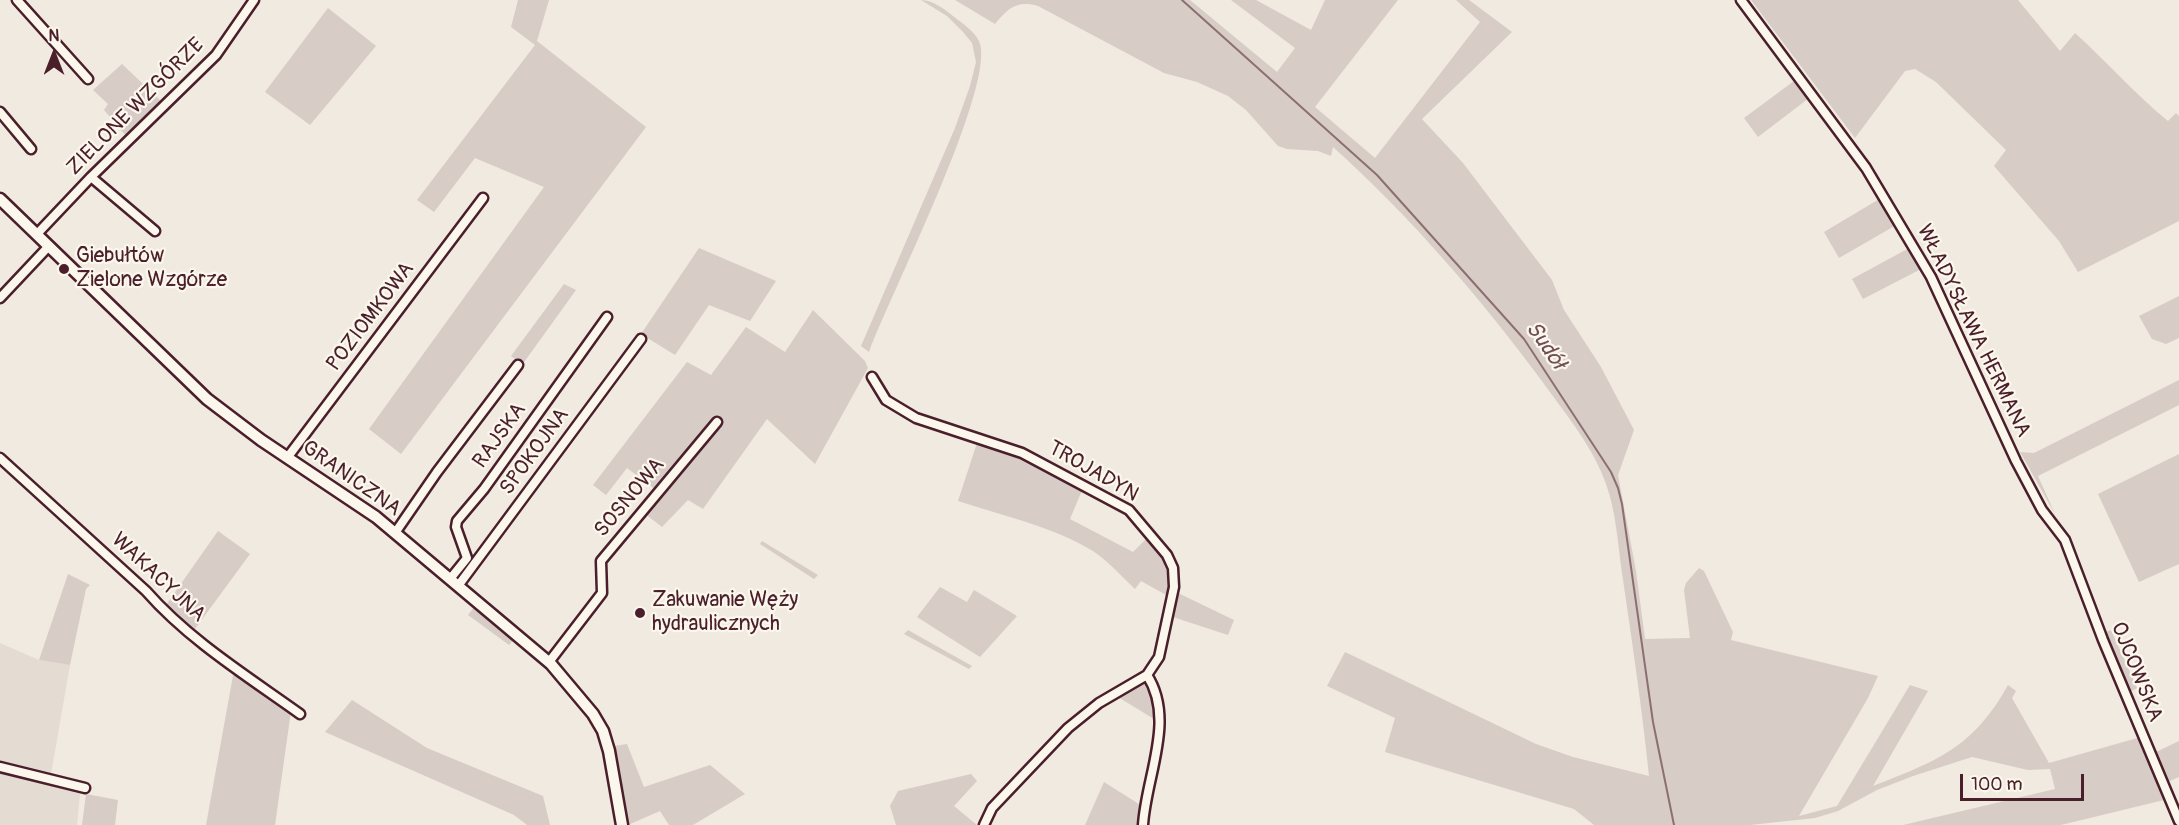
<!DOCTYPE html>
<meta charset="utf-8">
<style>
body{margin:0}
#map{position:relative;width:2179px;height:825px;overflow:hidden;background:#f0eae0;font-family:Pangolin,sans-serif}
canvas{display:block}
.north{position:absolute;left:24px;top:24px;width:60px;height:60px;-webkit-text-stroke:4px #fbf7ec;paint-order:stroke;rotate:0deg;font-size:16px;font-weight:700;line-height:24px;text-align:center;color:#4a1f2b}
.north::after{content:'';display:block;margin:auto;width:21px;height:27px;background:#4a1f2b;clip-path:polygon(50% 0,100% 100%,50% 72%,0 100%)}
.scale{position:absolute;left:1960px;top:774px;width:124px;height:27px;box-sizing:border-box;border:3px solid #4a1f2b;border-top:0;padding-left:8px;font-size:18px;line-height:21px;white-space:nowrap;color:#4a1f2b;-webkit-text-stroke:4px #fbf7ec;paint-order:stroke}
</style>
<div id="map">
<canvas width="2179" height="825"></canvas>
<div class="north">N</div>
<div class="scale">100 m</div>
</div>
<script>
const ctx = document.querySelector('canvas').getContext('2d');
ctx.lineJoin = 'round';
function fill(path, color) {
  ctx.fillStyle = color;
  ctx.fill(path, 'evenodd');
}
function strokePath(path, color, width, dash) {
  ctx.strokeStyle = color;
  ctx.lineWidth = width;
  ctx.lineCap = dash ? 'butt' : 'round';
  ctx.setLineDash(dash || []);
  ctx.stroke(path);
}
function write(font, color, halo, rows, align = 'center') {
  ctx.font = font + ' Pangolin,sans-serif';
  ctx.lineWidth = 4.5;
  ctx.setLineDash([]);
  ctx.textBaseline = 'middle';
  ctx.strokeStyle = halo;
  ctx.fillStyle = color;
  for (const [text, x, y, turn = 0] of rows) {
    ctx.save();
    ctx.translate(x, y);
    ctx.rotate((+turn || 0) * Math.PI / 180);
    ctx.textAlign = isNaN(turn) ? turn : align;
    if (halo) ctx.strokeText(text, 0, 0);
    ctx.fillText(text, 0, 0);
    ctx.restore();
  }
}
const built = new Path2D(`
 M 0,643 L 39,660 L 70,665 L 51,774 L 0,762 Z
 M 0,773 L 80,793 L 77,825 L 0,825 Z`);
const green = new Path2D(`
 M 518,0 L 549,0 L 537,41 L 646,127 L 401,454 L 369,429 L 544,187 L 475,158 L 434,212 L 417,200 L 535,45 L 511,27 Z
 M 921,0 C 933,0 944,9 953,16 C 962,23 974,31 979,41 C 998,83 888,299 869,352 L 861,346 L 955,128 L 970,86 L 976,62 L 972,43 L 963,32 L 947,16 Z
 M 955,0 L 1190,0 L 1277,72 L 1295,48 L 1231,0 L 1256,0 L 1311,30 L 1325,0 L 1398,0 L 1315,107 L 1375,158 L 1480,22 L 1456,0 L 1469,0 L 1512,32 L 1422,119 L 1463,163 L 1552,280 L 1564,310 L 1601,367 L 1634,430 L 1618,475 L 1636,571 L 1645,639 L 1690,638 L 1684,590 L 1686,583 L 1699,568 L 1704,571 L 1733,632 L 1731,640 L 1878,676 L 1868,698 L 1799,816 L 1837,806 L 1910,685 L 1928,691 L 1873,786 C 1937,761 1973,748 2008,685 L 2016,691 L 2012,698 L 2049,763 L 2141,737 L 2164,800 L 2061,825 L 1903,825 L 2055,789 L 2050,769 L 2028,770 L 1972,757 L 1913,776 L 1877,790 L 1838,811 L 1815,818 L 1750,825 L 1594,825 L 1574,809 L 1385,752 L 1395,718 L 1327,686 L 1345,652 L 1536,744 L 1573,757 L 1649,776 C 1642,708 1632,641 1622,573 C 1618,545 1616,511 1606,484 C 1594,449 1568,417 1547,388 C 1485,303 1411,217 1333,147 L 1331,156 L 1318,151 L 1287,149 L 1278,146 L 1246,110 L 1228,96 L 1197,82 L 1164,73 L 1038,6 C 1017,0 1008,8 995,24 Z
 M 1751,0 L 2018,0 L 2060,51 L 2075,33 C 2107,62 2135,94 2168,121 L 2176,113 L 2179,116 L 2179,221 L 2078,272 L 2059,241 L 1994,166 L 2006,150 L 1936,82 L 1915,69 L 1905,71 L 1855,138 Z
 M 328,8 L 376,46 L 310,125 L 265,92 Z
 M 122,64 L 162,102 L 127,137 L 104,110 L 108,104 L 93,90 Z
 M 1794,81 L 1809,98 L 1758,137 L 1744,118 Z
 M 1881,198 L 1898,224 L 1839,258 L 1824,232 Z
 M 1911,247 L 1923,268 L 1863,299 L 1852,279 Z
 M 699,248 L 776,281 L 750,321 L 709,305 L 675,355 L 641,334 Z
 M 564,284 L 576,290 L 522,365 L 511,356 Z
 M 2179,296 L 2179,338 L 2166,344 L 2152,339 L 2139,316 Z
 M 813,310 L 865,361 L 868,368 L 815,464 L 767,419 L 703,509 L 688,500 L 662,527 L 640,510 L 656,490 L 627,468 L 606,495 L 593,485 L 687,362 L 711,375 L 746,327 L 785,352 Z
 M 2179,380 L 2179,405 L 2038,476 L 2055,514 L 2020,452 L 2034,453 Z
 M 977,443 L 1018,455 L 1083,488 L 1070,519 L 1133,552 L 1149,536 L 1168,568 L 1168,596 L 1141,581 L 1135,589 C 1120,575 1105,557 1086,547 C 1047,525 1000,515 958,501 Z
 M 2179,454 L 2179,564 L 2139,582 L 2098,494 Z
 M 218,531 L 250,554 L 192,633 L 166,605 Z
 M 762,541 L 818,575 L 814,579 L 760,544 Z
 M 68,574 L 90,585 L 86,589 L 70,665 L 39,660 Z
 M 940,587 L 967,602 L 974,590 L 1017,616 L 980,657 L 917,617 Z
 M 1178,593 L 1234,620 L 1228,635 L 1173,617 Z
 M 475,606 L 513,640 L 509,645 L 468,615 Z
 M 908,630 L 972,666 L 969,669 L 904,634 Z
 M 2111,630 L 2137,688 L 2130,692 L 2103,633 Z
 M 234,670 L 291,711 L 275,825 L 206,825 Z
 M 1142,682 L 1147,682 C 1154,694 1157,705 1154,719 L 1118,697 Z
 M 352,700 L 427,748 L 543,796 L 550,825 L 527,825 L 514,815 L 325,732 Z
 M 2179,741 L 2179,777 L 2165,783 L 2154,753 Z
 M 627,744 L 644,787 L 710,765 L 745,794 L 693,825 L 669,825 L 660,811 L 628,825 L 614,746 Z
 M 971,774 L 977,781 L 954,806 L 977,825 L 896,825 L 890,806 L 898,791 Z
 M 1104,782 L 1142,806 L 1140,825 L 1085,825 Z
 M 86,794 L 118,800 L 115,825 L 82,825 Z`);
const stream = new Path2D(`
 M 1182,0 L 1377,175 L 1524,339 L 1611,472 L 1618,488 L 1622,504 L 1653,722 L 1674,825`);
const minor = new Path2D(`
 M 17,0 L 88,79
 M 1741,0 L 1866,168 L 1931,277 L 2016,461 L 2042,510 L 2065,540 L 2103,640 L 2179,821
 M 0,112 L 31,149
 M 91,177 L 155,231
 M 37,234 L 91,177 L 216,55 L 254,0
 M 0,298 L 49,246
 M 872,377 L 886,400 L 916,418 L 1022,453 L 1129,510 L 1167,555 L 1173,568 L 1174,587 L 1159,657 L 1147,675 L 1099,703 L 1068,728 L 992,808 L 984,825
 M 0,458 L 146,591 C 189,640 247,676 300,714
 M 287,458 L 483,198
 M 395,533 L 437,472 L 518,365
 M 450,579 L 467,558 L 456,527 L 457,521 L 484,489 L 607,317
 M 458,586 L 641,339
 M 549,662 L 602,593 L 601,561 L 717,422
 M 0,767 L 85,788
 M 1143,825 C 1146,776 1176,720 1147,675`);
const tertiary = new Path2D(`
 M 0,199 L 207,399 L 261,440 L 376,517 L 551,664 L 593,714 L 603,731 L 609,751 L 622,825`);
const markers = [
 [64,269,6,"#4a1f2b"],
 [640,613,6,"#4a1f2b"]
];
const streetNames = [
 ["ZIELONE WZGÓRZE",136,107,-45],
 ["POZIOMKOWA",371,317,-53],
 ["WŁADYSŁAWA HERMANA",1973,331,64],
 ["RAJSKA",500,436,-54],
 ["SPOKOJNA",535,452,-54],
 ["TROJADYN",1093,472,30],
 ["GRANICZNA",351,479,35],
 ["SOSNOWA",630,498,-50],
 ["WAKACYJNA",158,578,43],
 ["OJCOWSKA",2136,672,68]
];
const poiNames = [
 ["Giebułtów",76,257],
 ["Zielone Wzgórze",76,281],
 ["Zakuwanie Węży",652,601],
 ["hydraulicznych",652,625]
];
const waterNames = [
 ["Sudół",1545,346,55]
];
fill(built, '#e4dbd2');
fill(green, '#d8ccc6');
strokePath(stream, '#8c6f72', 2);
strokePath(minor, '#4a1f2b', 13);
strokePath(tertiary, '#4a1f2b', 15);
strokePath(minor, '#fbf7ec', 8);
strokePath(tertiary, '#fbf7ec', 10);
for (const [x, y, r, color] of markers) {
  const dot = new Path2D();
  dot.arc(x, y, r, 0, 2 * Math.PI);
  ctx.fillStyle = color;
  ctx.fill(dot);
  strokePath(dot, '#fbf7ec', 2);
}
write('21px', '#4a1f2b', '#fbf7ec', streetNames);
write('21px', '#4a1f2b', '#fbf7ec', poiNames, 'left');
write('italic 22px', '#704e55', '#fbf7ec', waterNames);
</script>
